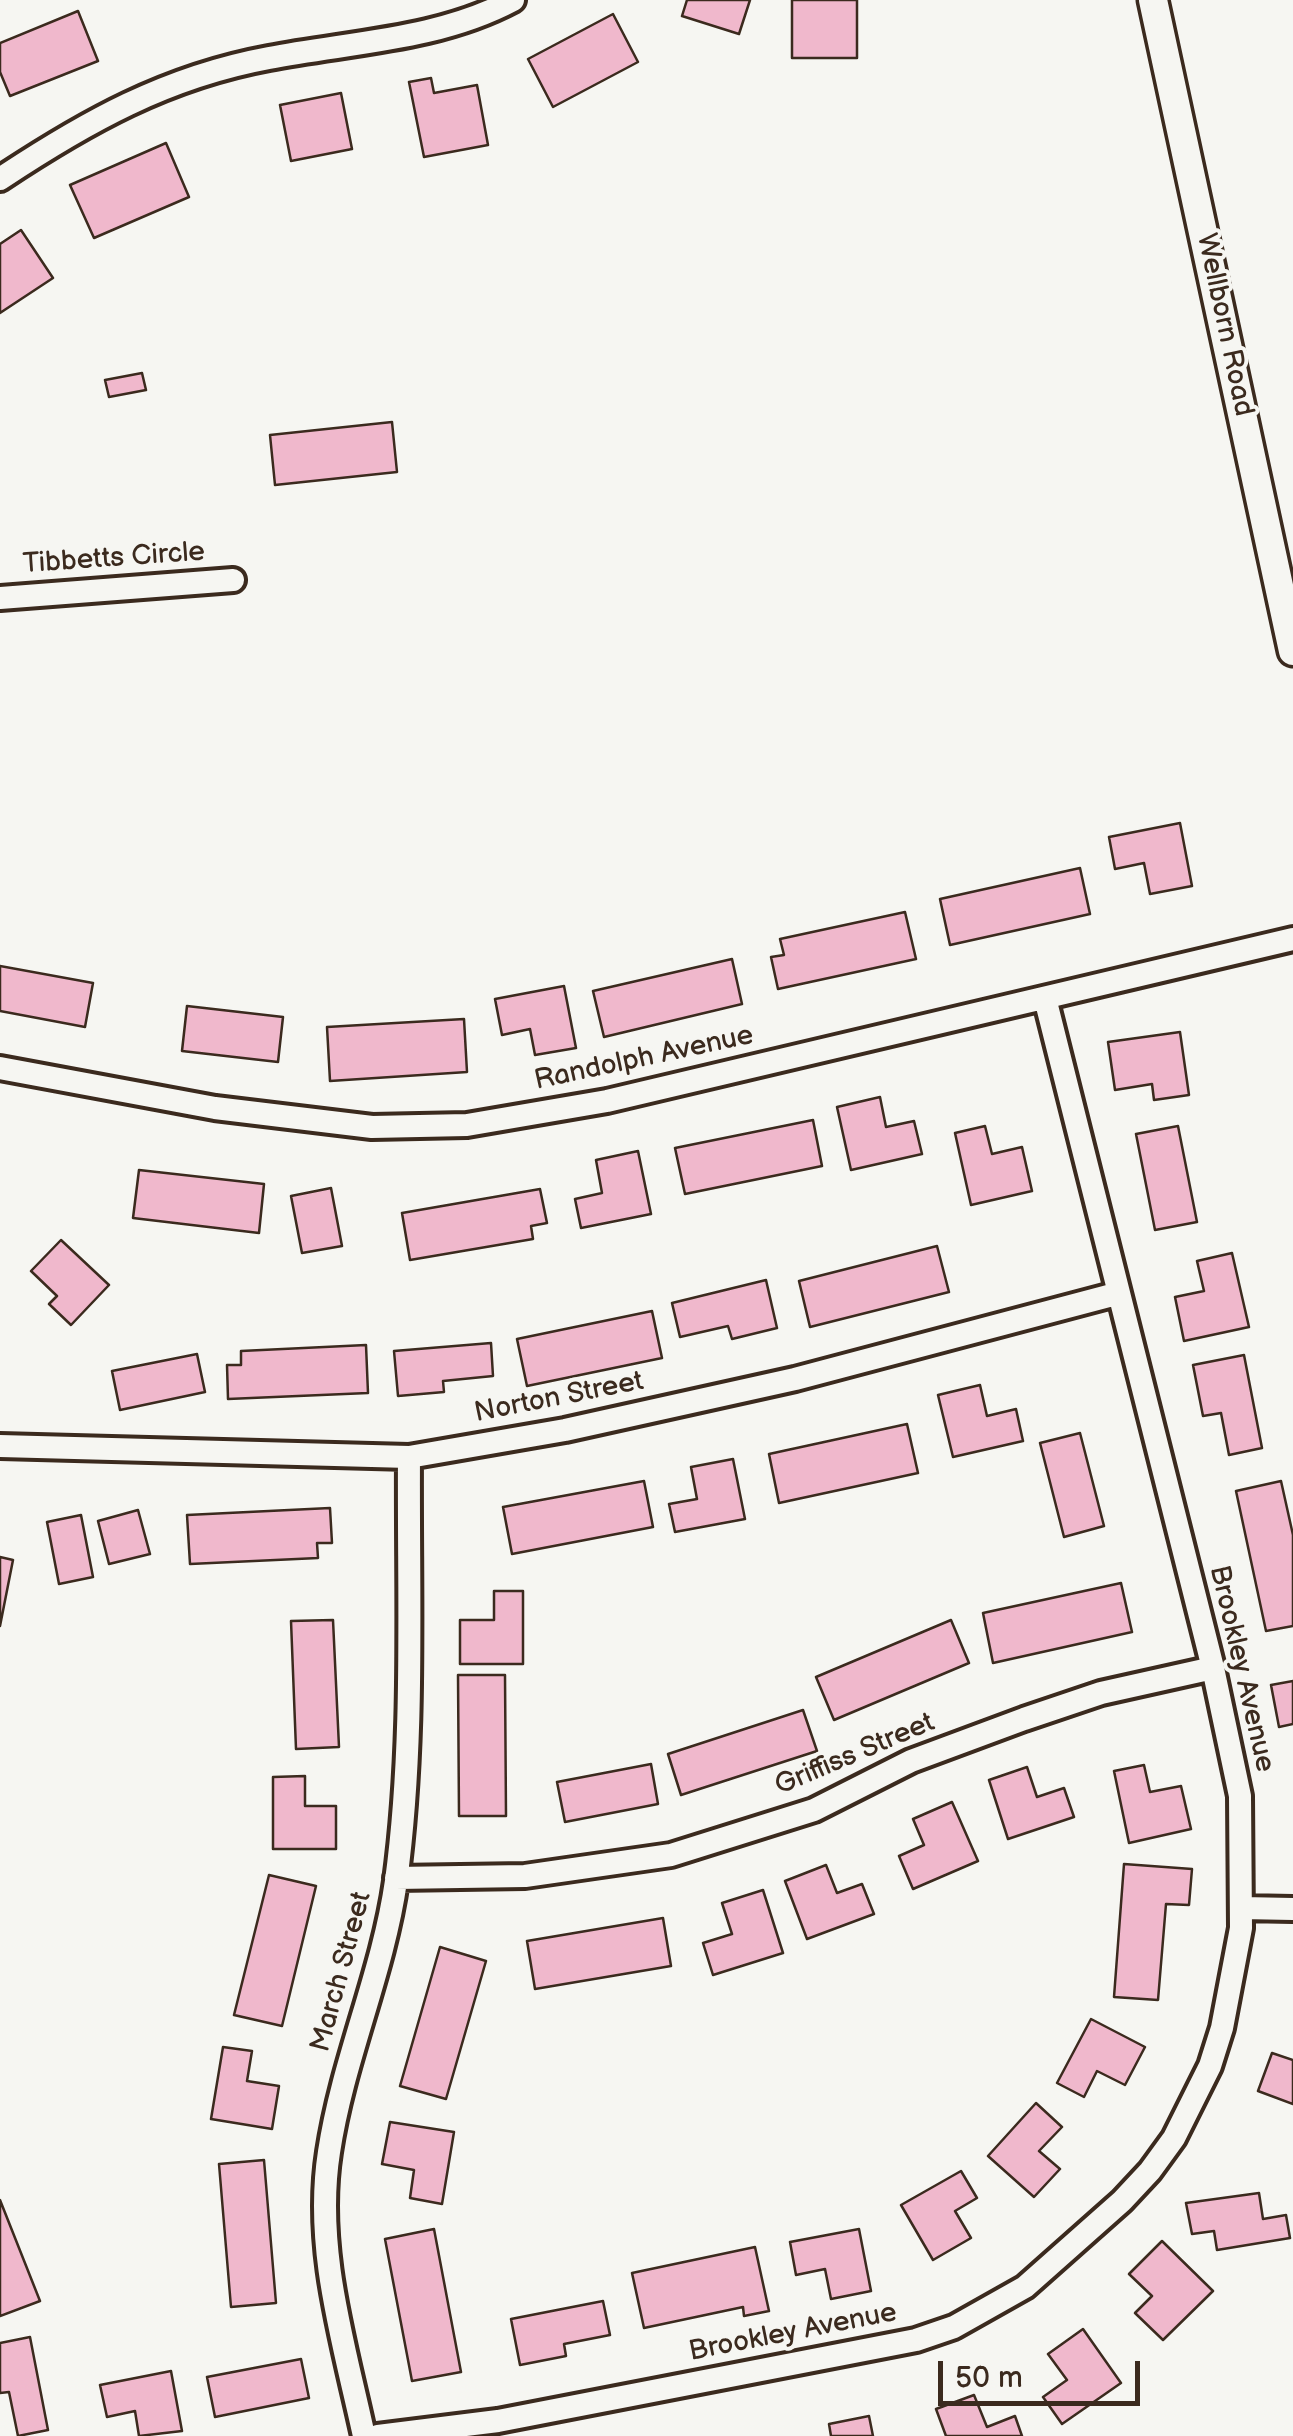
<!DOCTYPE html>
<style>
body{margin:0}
#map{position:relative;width:1293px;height:2436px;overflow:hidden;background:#f6f6f2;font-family:"Balsamiq Sans",sans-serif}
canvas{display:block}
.scale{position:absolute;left:938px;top:2361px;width:202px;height:45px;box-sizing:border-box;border:5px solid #3b2a1e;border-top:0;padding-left:12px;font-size:30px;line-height:35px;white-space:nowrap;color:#3b2a1e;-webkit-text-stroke:8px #f6f6f2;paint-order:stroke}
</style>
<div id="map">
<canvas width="1293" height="2436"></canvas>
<div class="scale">50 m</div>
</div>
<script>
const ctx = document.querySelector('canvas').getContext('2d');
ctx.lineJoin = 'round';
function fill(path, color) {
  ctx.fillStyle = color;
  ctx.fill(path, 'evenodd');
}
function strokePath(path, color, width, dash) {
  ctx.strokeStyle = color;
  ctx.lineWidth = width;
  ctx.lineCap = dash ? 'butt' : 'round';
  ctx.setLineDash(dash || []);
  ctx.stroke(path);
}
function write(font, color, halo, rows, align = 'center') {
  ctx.font = font + ' "Balsamiq Sans",sans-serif';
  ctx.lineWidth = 8;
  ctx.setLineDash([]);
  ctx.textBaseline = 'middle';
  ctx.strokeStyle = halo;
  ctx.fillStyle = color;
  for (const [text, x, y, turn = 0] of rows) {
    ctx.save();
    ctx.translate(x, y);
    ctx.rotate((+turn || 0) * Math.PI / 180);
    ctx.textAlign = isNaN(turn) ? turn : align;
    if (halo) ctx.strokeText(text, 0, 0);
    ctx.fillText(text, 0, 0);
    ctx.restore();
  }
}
const building = new Path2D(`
 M 687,0 L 750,0 L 739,34 L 682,16 Z
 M 792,0 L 857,0 L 857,58 L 792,58 Z
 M 78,11 L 98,61 L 10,96 L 0,72 L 0,43 Z
 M 613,14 L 638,62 L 553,107 L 528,59 Z
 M 431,78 L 434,93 L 477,85 L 488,145 L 424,157 L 409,82 Z
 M 341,93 L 352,149 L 291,161 L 280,105 Z
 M 166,143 L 189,197 L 94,238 L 70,185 Z
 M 21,230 L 53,278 L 0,313 L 0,244 Z
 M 142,373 L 146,390 L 109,397 L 105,380 Z
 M 392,422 L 397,472 L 275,485 L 270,435 Z
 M 1180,823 L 1192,886 L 1150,894 L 1144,863 L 1115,869 L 1109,837 Z
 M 1080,868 L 1090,914 L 950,945 L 940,899 Z
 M 905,912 L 916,959 L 778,989 L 771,957 L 784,955 L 780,939 Z
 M 732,959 L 742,1004 L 604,1037 L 593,991 Z
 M 0,966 L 93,983 L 85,1027 L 0,1011 Z
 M 564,986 L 576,1048 L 535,1055 L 530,1029 L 502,1035 L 495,999 Z
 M 187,1006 L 283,1017 L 278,1062 L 182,1051 Z
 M 464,1019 L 467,1072 L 330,1081 L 327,1027 Z
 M 1180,1032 L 1189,1095 L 1154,1100 L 1152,1084 L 1115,1090 L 1108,1042 Z
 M 880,1097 L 886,1127 L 914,1121 L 922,1154 L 851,1170 L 837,1107 Z
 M 813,1120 L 822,1166 L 685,1194 L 675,1148 Z
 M 985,1126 L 992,1154 L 1022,1147 L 1032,1191 L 971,1205 L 955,1133 Z
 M 1178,1126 L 1197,1222 L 1155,1230 L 1136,1134 Z
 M 638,1151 L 651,1214 L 581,1228 L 575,1199 L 602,1193 L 596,1160 Z
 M 139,1170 L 264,1184 L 259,1233 L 133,1218 Z
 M 331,1188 L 342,1246 L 302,1253 L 291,1196 Z
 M 540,1189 L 547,1223 L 531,1226 L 533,1239 L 410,1260 L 402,1213 Z
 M 61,1240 L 109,1285 L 71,1325 L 49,1304 L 57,1296 L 31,1271 Z
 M 937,1246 L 949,1292 L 810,1327 L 799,1281 Z
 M 1232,1253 L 1249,1327 L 1184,1341 L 1175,1297 L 1204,1291 L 1197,1261 Z
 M 766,1280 L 777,1328 L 732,1339 L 728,1326 L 680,1337 L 672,1303 Z
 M 652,1311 L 662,1358 L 527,1386 L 517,1339 Z
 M 491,1343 L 493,1376 L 443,1381 L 444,1392 L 398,1396 L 394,1351 Z
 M 366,1345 L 368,1393 L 228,1399 L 227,1365 L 241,1365 L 241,1351 Z
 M 197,1354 L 205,1392 L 120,1410 L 112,1371 Z
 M 1244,1355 L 1262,1448 L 1229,1455 L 1221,1413 L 1203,1416 L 1193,1365 Z
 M 980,1385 L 987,1416 L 1016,1409 L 1023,1441 L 953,1457 L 938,1395 Z
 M 907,1424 L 918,1473 L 779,1503 L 769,1454 Z
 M 1080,1433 L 1104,1526 L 1064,1537 L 1040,1443 Z
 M 733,1459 L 745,1519 L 675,1532 L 669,1504 L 697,1499 L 691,1467 Z
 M 644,1481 L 653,1527 L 512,1554 L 503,1507 Z
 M 1281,1481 L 1293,1535 L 1293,1626 L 1266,1631 L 1236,1491 Z
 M 330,1508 L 332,1543 L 317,1543 L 318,1558 L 190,1564 L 187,1515 Z
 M 138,1510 L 150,1554 L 109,1564 L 98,1521 Z
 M 81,1515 L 93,1577 L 59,1584 L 47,1522 Z
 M 0,1557 L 13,1560 L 0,1626 Z
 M 1121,1583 L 1132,1632 L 993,1663 L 983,1613 Z
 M 494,1591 L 523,1591 L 523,1664 L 460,1664 L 460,1620 L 494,1620 Z
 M 333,1620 L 339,1747 L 296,1749 L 291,1621 Z
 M 951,1620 L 969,1663 L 834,1720 L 816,1677 Z
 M 458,1675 L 505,1675 L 506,1816 L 459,1816 Z
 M 1293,1681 L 1293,1724 L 1279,1727 L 1271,1685 Z
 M 803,1710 L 817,1751 L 681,1795 L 668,1754 Z
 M 651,1764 L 658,1804 L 565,1822 L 557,1782 Z
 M 1144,1765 L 1150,1792 L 1181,1786 L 1191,1829 L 1129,1843 L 1114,1771 Z
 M 1027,1767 L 1037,1797 L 1064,1788 L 1074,1817 L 1008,1839 L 989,1780 Z
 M 305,1776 L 305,1806 L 336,1806 L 336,1849 L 273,1849 L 273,1777 Z
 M 952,1802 L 978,1861 L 913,1889 L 899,1856 L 924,1845 L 913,1819 Z
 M 1124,1864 L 1192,1869 L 1189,1905 L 1166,1904 L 1158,2000 L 1114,1997 Z
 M 826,1865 L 837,1893 L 862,1884 L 874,1914 L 807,1939 L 785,1881 Z
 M 269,1875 L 316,1886 L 282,2026 L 234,2015 Z
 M 763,1890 L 783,1953 L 713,1975 L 703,1943 L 732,1934 L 722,1903 Z
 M 663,1918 L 671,1966 L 535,1989 L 527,1941 Z
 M 440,1947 L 486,1961 L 446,2099 L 400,2086 Z
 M 1091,2019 L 1145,2047 L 1125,2085 L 1097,2071 L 1084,2097 L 1057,2083 Z
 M 223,2047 L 252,2051 L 247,2081 L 279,2086 L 272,2129 L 211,2119 Z
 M 1272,2053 L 1293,2060 L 1293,2104 L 1258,2091 Z
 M 1036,2103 L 1062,2127 L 1039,2151 L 1060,2169 L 1034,2197 L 988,2156 Z
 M 390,2122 L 454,2132 L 442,2204 L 410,2198 L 414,2170 L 382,2164 Z
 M 264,2160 L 276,2303 L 231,2307 L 219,2164 Z
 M 961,2171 L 977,2198 L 955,2211 L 971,2238 L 933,2260 L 901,2205 Z
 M 1259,2193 L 1263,2219 L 1286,2215 L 1290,2238 L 1217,2250 L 1214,2231 L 1192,2234 L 1186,2203 Z
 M 0,2200 L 40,2301 L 0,2316 Z
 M 434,2229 L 461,2372 L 412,2381 L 385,2239 Z
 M 859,2229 L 871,2291 L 831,2299 L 825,2269 L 796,2275 L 790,2242 Z
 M 1162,2241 L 1213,2291 L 1163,2340 L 1135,2313 L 1152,2296 L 1129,2274 Z
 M 755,2247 L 769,2311 L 744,2316 L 743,2307 L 644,2328 L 632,2273 Z
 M 603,2301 L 610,2335 L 564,2344 L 566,2356 L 520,2365 L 511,2319 Z
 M 1083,2329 L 1121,2383 L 1062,2424 L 1043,2397 L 1067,2380 L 1048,2354 Z
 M 30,2337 L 48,2430 L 18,2436 L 9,2392 L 0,2393 L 0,2343 Z
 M 301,2359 L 309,2398 L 215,2417 L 207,2377 Z
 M 171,2371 L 182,2431 L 139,2436 L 135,2411 L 107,2417 L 100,2385 Z
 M 974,2395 L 987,2427 L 1015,2416 L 1022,2436 L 946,2436 L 936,2409 Z
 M 869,2416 L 873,2436 L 831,2436 L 829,2424 Z`);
const minor = new Path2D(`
 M 0,179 C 86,122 166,77 269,58 C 351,42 438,40 513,0
 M 0,598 L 233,580
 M 0,1068 L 215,1108 L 372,1127 L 467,1125 L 607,1101 L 1293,939
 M 0,1446 L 409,1457 L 565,1430 L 795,1379 L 1116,1294
 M 396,1878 L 525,1876 L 671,1855 L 814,1810 L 911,1761 L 1024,1719 L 1101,1693 L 1213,1668
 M 1242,1908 L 1293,1909
 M 364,2436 C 344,2343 314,2248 329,2152 C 343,2059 383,1973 396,1881 C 415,1741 408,1597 409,1457
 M 378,2436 L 498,2421 L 916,2340 L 954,2327 L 1025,2287 L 1122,2201 L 1150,2171 L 1174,2138 L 1210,2066 L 1222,2028 L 1241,1928 L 1240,1796 L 1213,1668 L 1045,998`);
const tertiary = new Path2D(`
 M 1153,0 L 1293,651`);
const streetNames = [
 ["Wellborn Road",1224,325,78],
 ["Tibbetts Circle",114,559,-4],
 ["Randolph Avenue",644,1059,-12],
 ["Norton Street",559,1398,-11],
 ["Brookley Avenue",1241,1669,77],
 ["Griffiss Street",855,1755,-23],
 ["March Street",342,1972,-75],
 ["Brookley Avenue",793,2333,-11]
];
fill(building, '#f0b8cc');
strokePath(building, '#3b2a1e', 2.5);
strokePath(minor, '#3b2a1e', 30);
strokePath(tertiary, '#3b2a1e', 35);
strokePath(minor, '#f6f6f2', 22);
strokePath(tertiary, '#f6f6f2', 28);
write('28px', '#3b2a1e', '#f6f6f2', streetNames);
</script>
